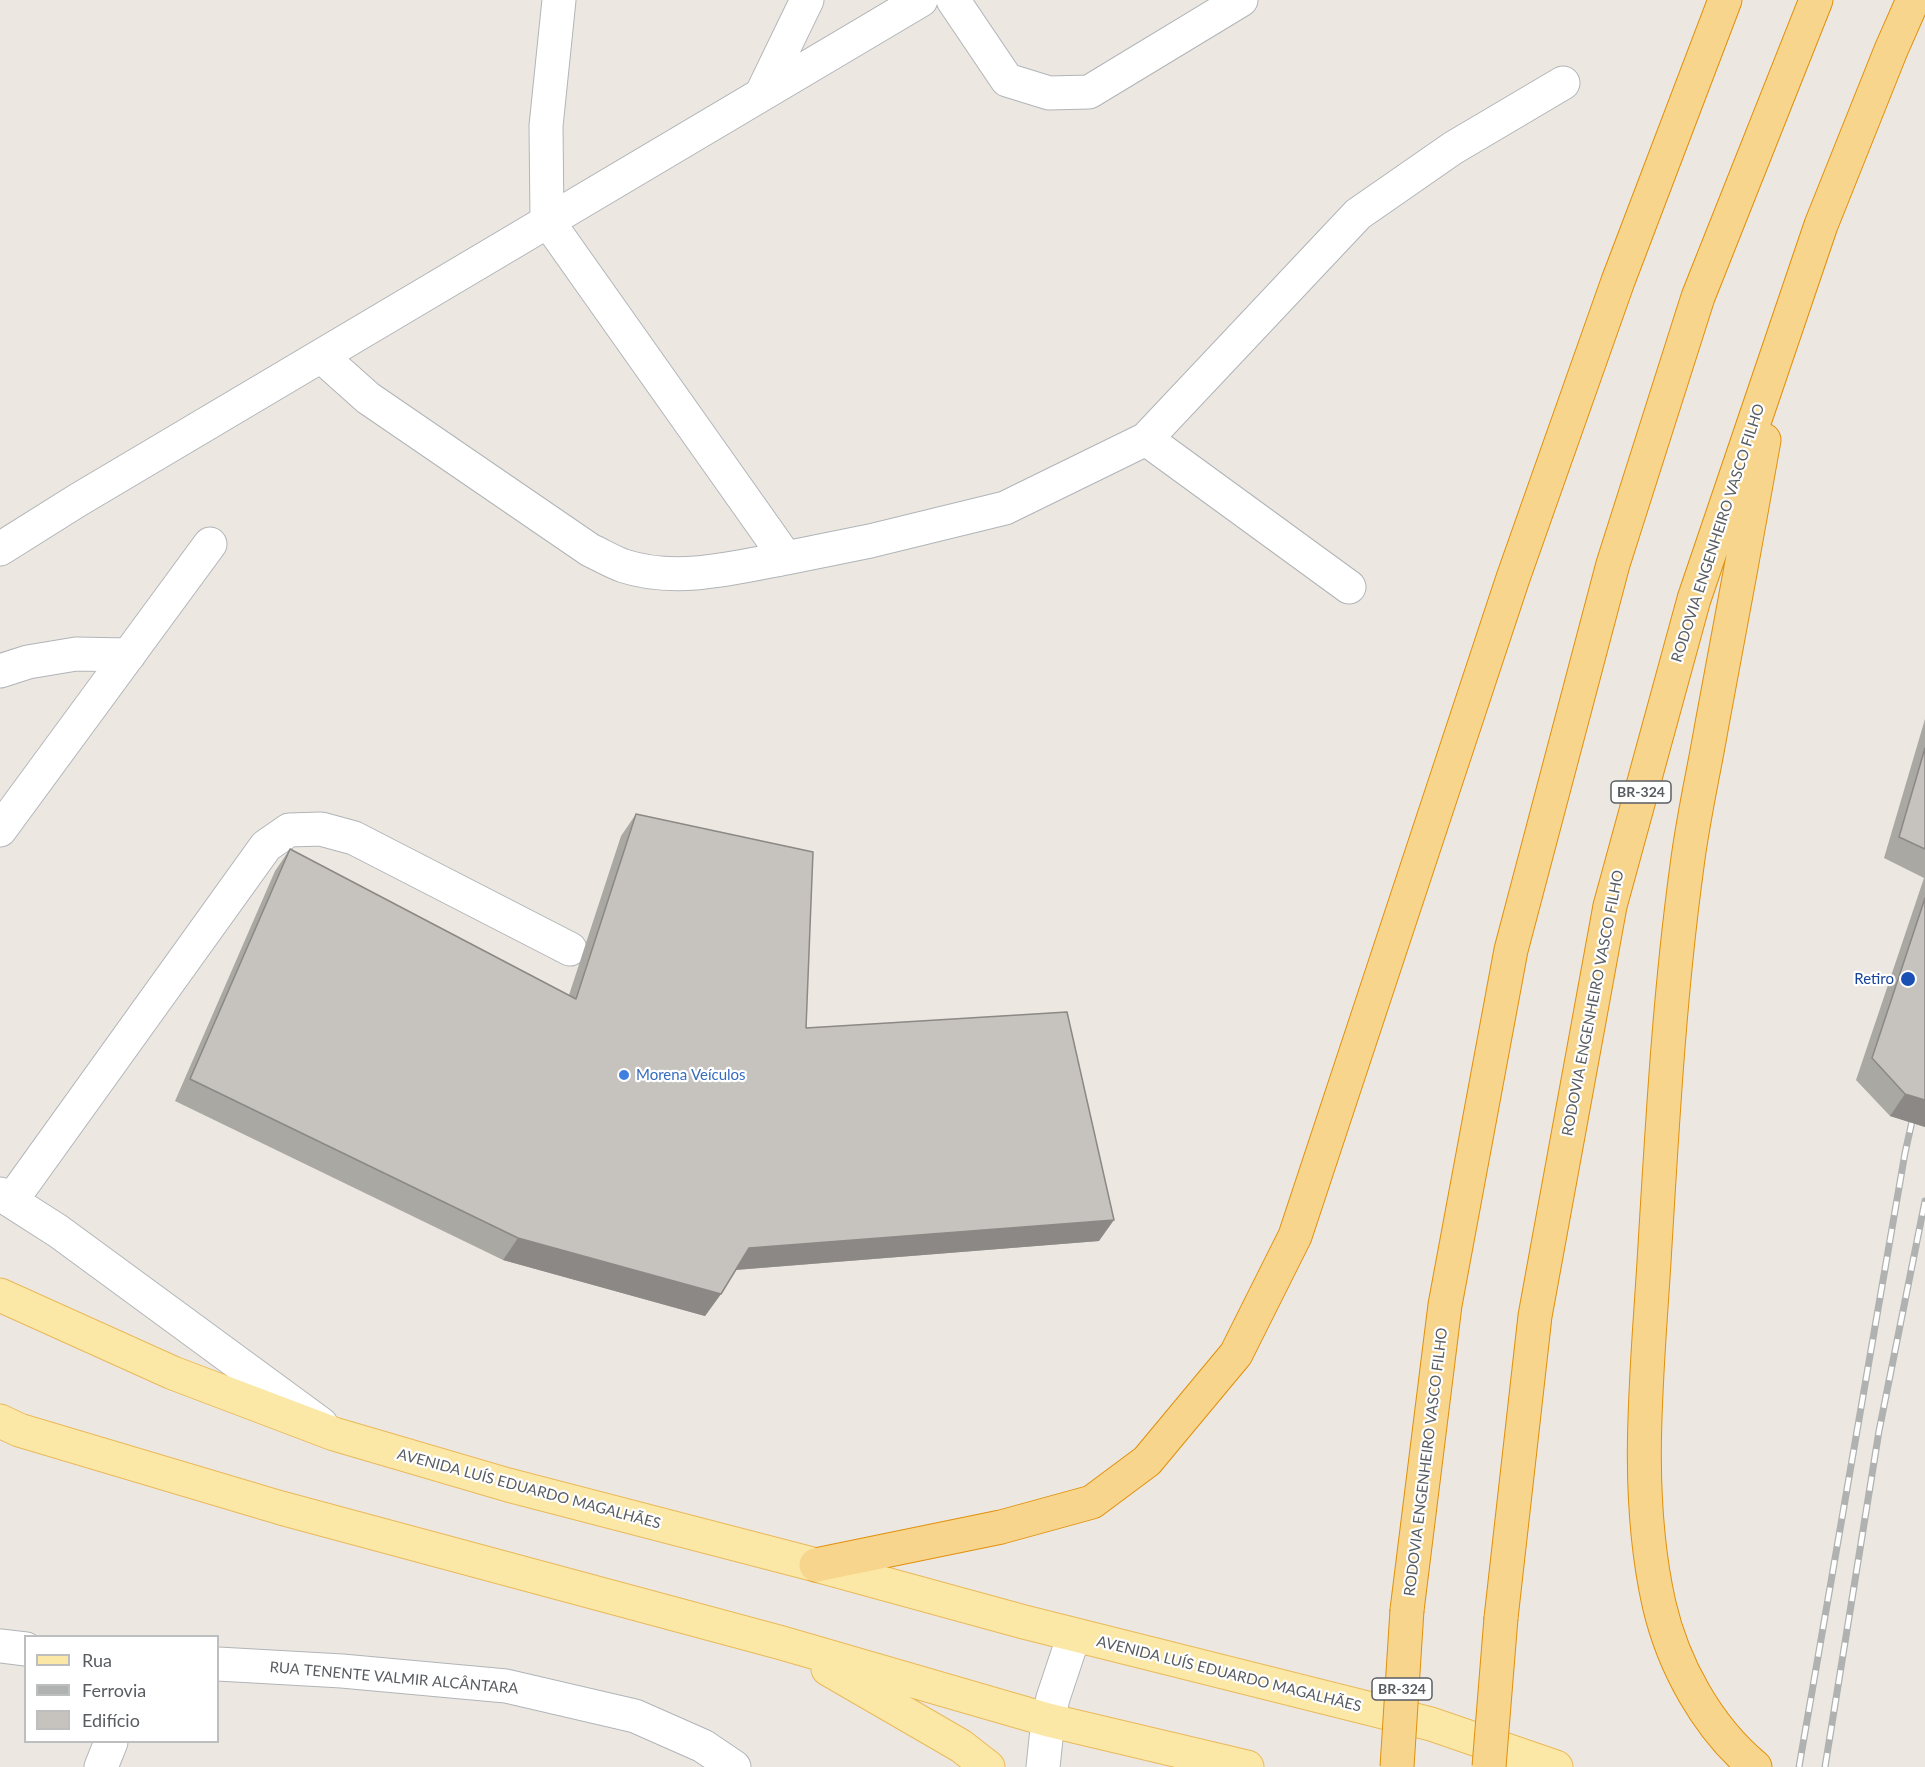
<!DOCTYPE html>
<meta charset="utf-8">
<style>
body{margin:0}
#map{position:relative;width:1925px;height:1767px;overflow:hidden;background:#ece8e1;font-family:Lato,sans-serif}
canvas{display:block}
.legend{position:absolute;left:24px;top:1635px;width:195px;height:108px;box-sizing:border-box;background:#fff;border:2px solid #bdbec0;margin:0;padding:8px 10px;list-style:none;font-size:18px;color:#595d61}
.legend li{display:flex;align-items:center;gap:12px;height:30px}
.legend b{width:30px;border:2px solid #bdbec0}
</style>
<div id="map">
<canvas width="1925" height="1767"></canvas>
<ul class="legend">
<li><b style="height:8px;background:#fbe8a6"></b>Rua</li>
<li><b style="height:8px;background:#b0b1b1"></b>Ferrovia</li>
<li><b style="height:16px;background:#c6c3be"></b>Edifício</li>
</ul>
</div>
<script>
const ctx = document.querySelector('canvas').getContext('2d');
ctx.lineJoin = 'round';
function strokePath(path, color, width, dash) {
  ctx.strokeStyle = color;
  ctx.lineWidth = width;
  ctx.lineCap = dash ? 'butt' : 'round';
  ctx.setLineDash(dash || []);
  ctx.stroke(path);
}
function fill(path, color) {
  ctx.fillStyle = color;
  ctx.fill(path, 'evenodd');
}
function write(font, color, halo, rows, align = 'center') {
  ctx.font = font + ' Lato,sans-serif';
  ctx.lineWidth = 4.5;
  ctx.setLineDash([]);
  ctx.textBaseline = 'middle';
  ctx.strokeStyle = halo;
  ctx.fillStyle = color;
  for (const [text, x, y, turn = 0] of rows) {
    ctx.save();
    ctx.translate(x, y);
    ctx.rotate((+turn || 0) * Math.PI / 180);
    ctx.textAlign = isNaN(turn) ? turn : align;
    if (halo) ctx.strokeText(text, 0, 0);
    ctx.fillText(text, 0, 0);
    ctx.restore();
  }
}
const minor = new Path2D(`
 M 559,0 L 546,126 L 547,220 L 786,558 L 870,541 L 1005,508 L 1146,439 L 1358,214 L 1453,148 L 1563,83
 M 953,0 L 1007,80 L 1049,93 L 1089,92 L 1241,0
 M 762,93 L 807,0
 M 321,356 L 368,398 L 590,550 C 601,555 612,562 624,566 C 676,583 734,568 786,558
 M 1146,439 L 1349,587
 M 0,549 L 78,500 L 921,0
 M 0,671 L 28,662 L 76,654 L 129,655
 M 0,830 L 210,544
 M 0,1194 L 58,1231 L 321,1424
 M 11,1201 L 266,846 L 289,830 L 321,829 L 354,838 L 570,949
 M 0,1646 L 26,1649
 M 218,1664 L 342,1671 L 506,1686 L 635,1716 L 703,1746 L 734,1767
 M 101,1767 L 111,1742
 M 1043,1767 L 1048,1720 L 1053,1698 L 1074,1635`);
const major = new Path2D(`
 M 0,1295 L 173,1373 L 334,1434 L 508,1485 L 816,1565 L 1024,1622 L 1431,1724 L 1556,1767
 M 0,1421 L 19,1430 L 281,1508 L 782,1643 L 1048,1720 L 1247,1767
 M 828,1669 L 961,1746 L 988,1767`);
const highway = new Path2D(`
 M 816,1565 L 1001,1527 L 1092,1502 L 1147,1461 L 1236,1354 L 1295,1236 L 1513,578 L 1618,281 L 1725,0
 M 1407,1610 L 1445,1305 L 1511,950 L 1613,564 L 1698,297 L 1816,0
 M 1501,1618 L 1535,1316 L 1610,906 L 1694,599 L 1821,225 L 1891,50 L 1913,0
 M 1755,1767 C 1707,1727 1673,1665 1659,1604 C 1634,1492 1647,1376 1654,1262 C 1662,1130 1669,997 1687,866 C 1693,818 1704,771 1712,724 C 1730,629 1747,535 1764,440`);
const rail = new Path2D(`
 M 1799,1767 L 1905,1153 L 1915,1108
 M 1825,1767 L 1879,1431 L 1925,1201`);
const highwayBridge = new Path2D(`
 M 1397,1767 L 1407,1610
 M 1489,1767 L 1501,1618`);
const wall = new Path2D(`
 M 1925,719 L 1925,1127 L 1890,1116 L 1856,1080 L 1924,878 L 1884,858 Z
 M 636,814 L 806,1028 L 1099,1241 L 736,1270 L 721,1294 L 705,1316 L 503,1260 L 175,1101 L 275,871 L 290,849 L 569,995 L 621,836 Z`);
const shadedWall = new Path2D(`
 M 1905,1094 L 1925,1100 L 1925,1127 L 1890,1116 Z
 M 1114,1220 L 1099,1241 L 734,1270 L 749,1248 Z
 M 518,1238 L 721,1294 L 705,1316 L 503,1260 Z`);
const building = new Path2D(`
 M 1925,748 L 1925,849 L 1899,837 Z
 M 636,814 L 813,852 L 806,1028 L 1067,1012 L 1114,1220 L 749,1248 L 721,1294 L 518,1238 L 190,1079 L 290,849 L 576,999 Z
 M 1925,898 L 1925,1100 L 1905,1094 L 1872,1058 Z`);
const markers = [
 [1908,979,8,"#1a4fb4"],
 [624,1075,6,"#3f7fe0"]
];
const shields = [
 [1641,792,60],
 [1402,1689,60]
];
const shieldNames = [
 ["BR-324",1641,792],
 ["BR-324",1402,1689]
];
const streetNames = [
 ["RODOVIA ENGENHEIRO VASCO FILHO",1718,533,-72],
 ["RODOVIA ENGENHEIRO VASCO FILHO",1593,1003,-79],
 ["RODOVIA ENGENHEIRO VASCO FILHO",1426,1462,-83],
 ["AVENIDA LUÍS EDUARDO MAGALHÃES",529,1489,15],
 ["AVENIDA LUÍS EDUARDO MAGALHÃES",1229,1674,14],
 ["RUA TENENTE VALMIR ALCÂNTARA",394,1678,5]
];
const transitNames = [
 ["Retiro",1894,979]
];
const shopNames = [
 ["Morena Veículos",636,1075]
];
strokePath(minor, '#b1b4b8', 35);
strokePath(major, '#eab95b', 35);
strokePath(highway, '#e1900b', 35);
strokePath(minor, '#fff', 33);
strokePath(major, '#fbe8a6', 33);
strokePath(highway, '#f7d58c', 33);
strokePath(rail, '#b0b1b1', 7);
strokePath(rail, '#fff', 4.5, [14]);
strokePath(highwayBridge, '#e1900b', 35, []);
strokePath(highwayBridge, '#f7d58c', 33);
fill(wall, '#aaa8a3');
fill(shadedWall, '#8b8885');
fill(building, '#c6c3be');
strokePath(building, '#8b8885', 1.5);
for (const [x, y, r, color] of markers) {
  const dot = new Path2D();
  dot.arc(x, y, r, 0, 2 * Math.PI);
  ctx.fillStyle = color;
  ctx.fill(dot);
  strokePath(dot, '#fff', 2);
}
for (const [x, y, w] of shields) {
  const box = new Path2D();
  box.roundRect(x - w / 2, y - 11, w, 22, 4.5);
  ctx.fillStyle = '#fff';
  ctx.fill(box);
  strokePath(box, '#595d61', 1.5);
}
write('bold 14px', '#595d61', null, shieldNames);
write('15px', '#595d61', '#fff', streetNames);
write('15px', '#164399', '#fff', transitNames, 'right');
write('15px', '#366cbe', '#fff', shopNames, 'left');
</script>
